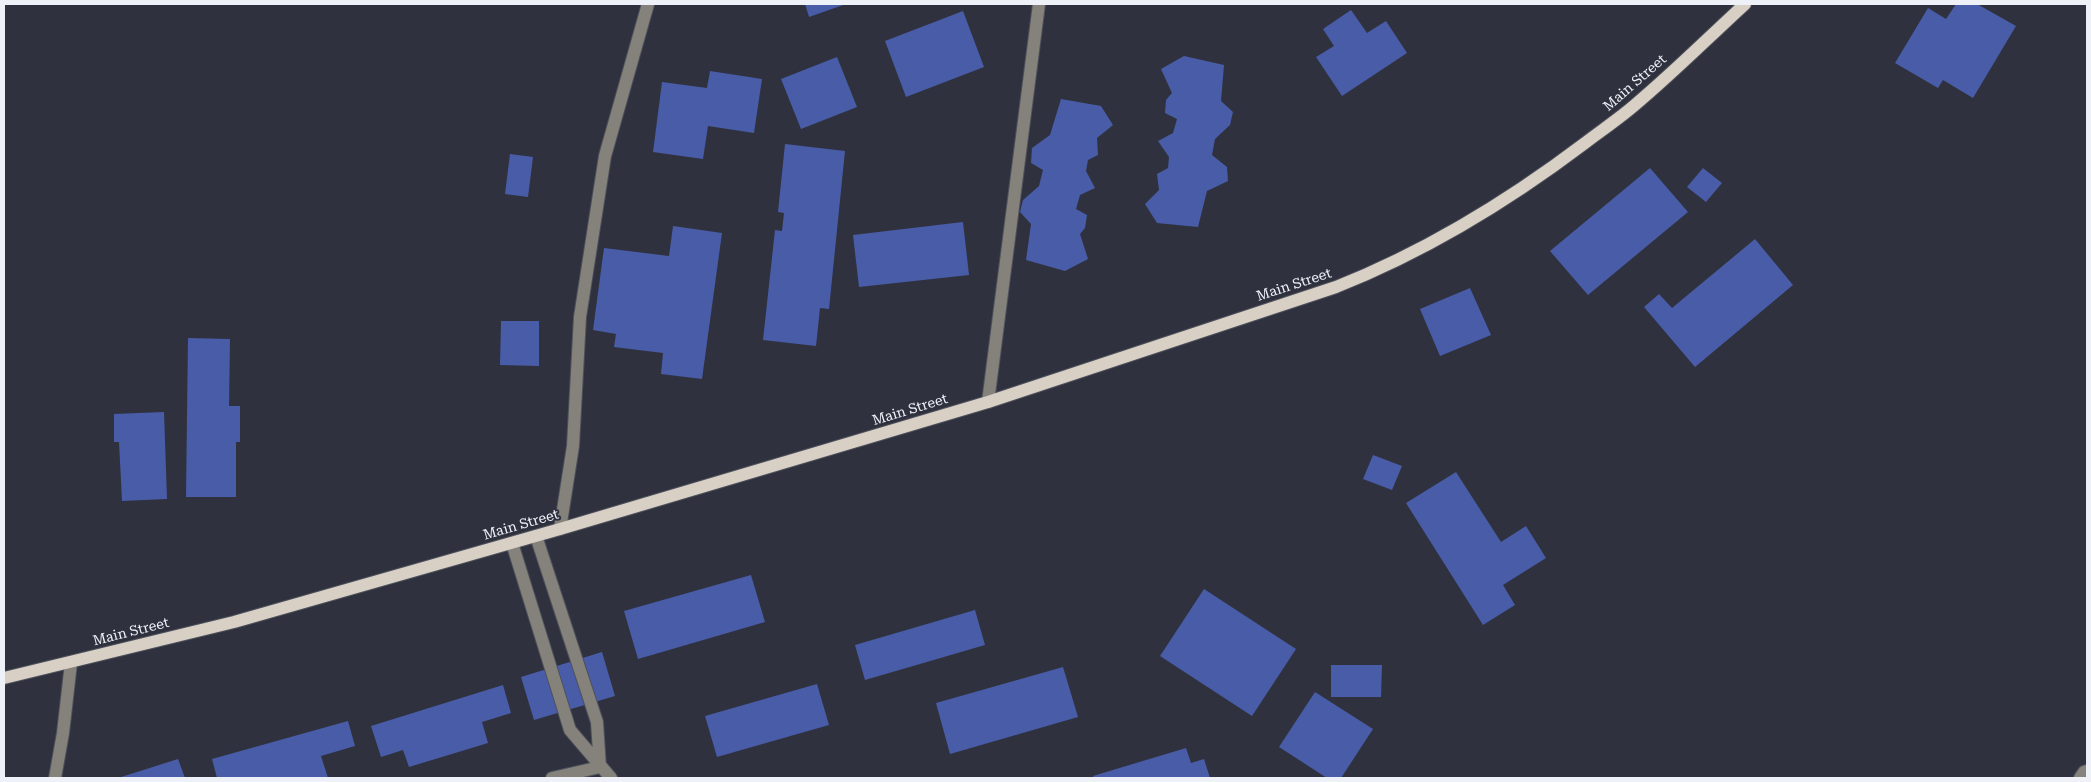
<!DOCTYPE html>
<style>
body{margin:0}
#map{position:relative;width:2091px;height:782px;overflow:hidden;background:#2f323e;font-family:"Roboto Serif",serif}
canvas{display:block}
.frame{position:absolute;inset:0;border:5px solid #eff1f9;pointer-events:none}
</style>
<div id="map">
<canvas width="2091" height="782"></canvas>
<div class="frame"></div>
</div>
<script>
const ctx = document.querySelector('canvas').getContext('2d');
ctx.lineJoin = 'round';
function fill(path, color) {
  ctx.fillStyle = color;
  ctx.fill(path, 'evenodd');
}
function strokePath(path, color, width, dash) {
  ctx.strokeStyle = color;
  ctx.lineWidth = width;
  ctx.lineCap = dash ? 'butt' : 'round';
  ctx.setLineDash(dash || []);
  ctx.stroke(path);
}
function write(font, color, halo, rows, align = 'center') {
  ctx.font = font + ' "Roboto Serif",serif';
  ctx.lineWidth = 4;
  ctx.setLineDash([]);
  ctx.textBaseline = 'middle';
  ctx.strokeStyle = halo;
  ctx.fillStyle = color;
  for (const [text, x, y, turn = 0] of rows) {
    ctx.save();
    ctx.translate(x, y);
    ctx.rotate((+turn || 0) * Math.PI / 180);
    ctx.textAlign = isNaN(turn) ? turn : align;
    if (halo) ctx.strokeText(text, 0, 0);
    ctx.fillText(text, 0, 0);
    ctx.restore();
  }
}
const building = new Path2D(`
 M 805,4 L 846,4 L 809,17 Z
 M 1956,4 L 1977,4 L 2016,26 L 1973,98 L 1943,80 L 1938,88 L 1895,63 L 1928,8 L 1946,19 Z
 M 1351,10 L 1367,33 L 1386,21 L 1407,53 L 1342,96 L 1316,57 L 1334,46 L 1323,29 Z
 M 963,11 L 984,67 L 906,97 L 885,41 Z
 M 1184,56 L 1224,65 L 1221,101 L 1233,112 L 1230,125 L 1215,139 L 1212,155 L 1227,167 L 1228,181 L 1207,191 L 1198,227 L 1157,223 L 1145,204 L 1159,190 L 1157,174 L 1168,168 L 1169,157 L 1158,141 L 1173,133 L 1177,119 L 1165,113 L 1166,100 L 1172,93 L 1161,69 Z
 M 837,57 L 857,107 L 801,129 L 781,79 Z
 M 710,71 L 762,79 L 754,133 L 708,126 L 703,159 L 653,152 L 662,82 L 707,88 Z
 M 1061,99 L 1101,106 L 1113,125 L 1097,138 L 1098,155 L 1088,160 L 1086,171 L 1095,188 L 1080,195 L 1076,209 L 1087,215 L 1085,228 L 1080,234 L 1088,259 L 1065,271 L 1026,260 L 1031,224 L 1020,212 L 1023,200 L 1039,186 L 1043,170 L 1031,163 L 1032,148 L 1050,135 Z
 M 785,144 L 845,151 L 829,309 L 820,308 L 816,346 L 763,340 L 775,230 L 782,231 L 784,213 L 778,212 Z
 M 510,154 L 533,157 L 528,197 L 505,194 Z
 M 1650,168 L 1688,212 L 1588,295 L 1550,251 Z
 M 1703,168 L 1722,183 L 1706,202 L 1687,187 Z
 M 963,222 L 969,275 L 859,287 L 853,235 Z
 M 673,226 L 722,233 L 702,379 L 661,374 L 663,353 L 614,347 L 616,334 L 593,330 L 604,248 L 669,256 Z
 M 1755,239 L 1793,285 L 1695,367 L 1644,307 L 1659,294 L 1672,308 Z
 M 1470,288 L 1491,335 L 1440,356 L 1420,309 Z
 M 501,321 L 539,321 L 539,366 L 500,365 Z
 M 188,338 L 230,339 L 229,406 L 240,406 L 240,442 L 236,442 L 236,497 L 186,497 Z
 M 164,412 L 167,499 L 122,501 L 119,442 L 114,442 L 114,414 Z
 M 1373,455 L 1402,466 L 1392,490 L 1363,479 Z
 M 1456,472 L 1501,542 L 1526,526 L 1546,558 L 1503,585 L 1515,605 L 1483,625 L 1406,503 Z
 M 751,575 L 765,622 L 638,659 L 624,611 Z
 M 1204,589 L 1296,649 L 1252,716 L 1160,656 Z
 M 975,610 L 985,645 L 865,680 L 855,645 Z
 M 602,652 L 615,696 L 534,720 L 521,677 Z
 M 1331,665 L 1382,665 L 1381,697 L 1331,697 Z
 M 1063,667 L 1078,717 L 950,754 L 936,703 Z
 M 817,684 L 829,725 L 717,757 L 705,716 Z
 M 503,685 L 511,713 L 482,722 L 488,743 L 409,767 L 403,750 L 381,757 L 371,726 Z
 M 1315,692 L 1373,729 L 1341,778 L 1327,778 L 1279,747 Z
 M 348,721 L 355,746 L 321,756 L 328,778 L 217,778 L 212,759 Z
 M 1186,748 L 1191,763 L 1204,759 L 1210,778 L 1094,778 L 1093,776 Z
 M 178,759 L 185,778 L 118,778 Z`);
const minor = new Path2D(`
 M 988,402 L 1039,4
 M 560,529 L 573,446 L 580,317 L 605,156 L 648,4
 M 536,536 L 597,722 L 600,767
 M 512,543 L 570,730 L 611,778
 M 55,778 L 63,733 L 71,663
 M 552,778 L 600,767
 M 2080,778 L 2084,772 L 2087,771`);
const major = new Path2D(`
 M 4,678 L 234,622 L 560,529 L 988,402 L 1336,287 C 1427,251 1507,202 1585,143 C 1602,130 1620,118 1636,104 C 1674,72 1709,37 1745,4`);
const streetNames = [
 ["Main Street",1635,83,-41],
 ["Main Street",1294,285,-18],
 ["Main Street",910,410,-17],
 ["Main Street",521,525,-16],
 ["Main Street",131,632,-14]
];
fill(building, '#495ca8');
strokePath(minor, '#4e515c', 14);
strokePath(major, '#4e515c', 14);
strokePath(minor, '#85827c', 12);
strokePath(major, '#d8d0c5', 12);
write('14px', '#eff1f9', '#2f323e', streetNames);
</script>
